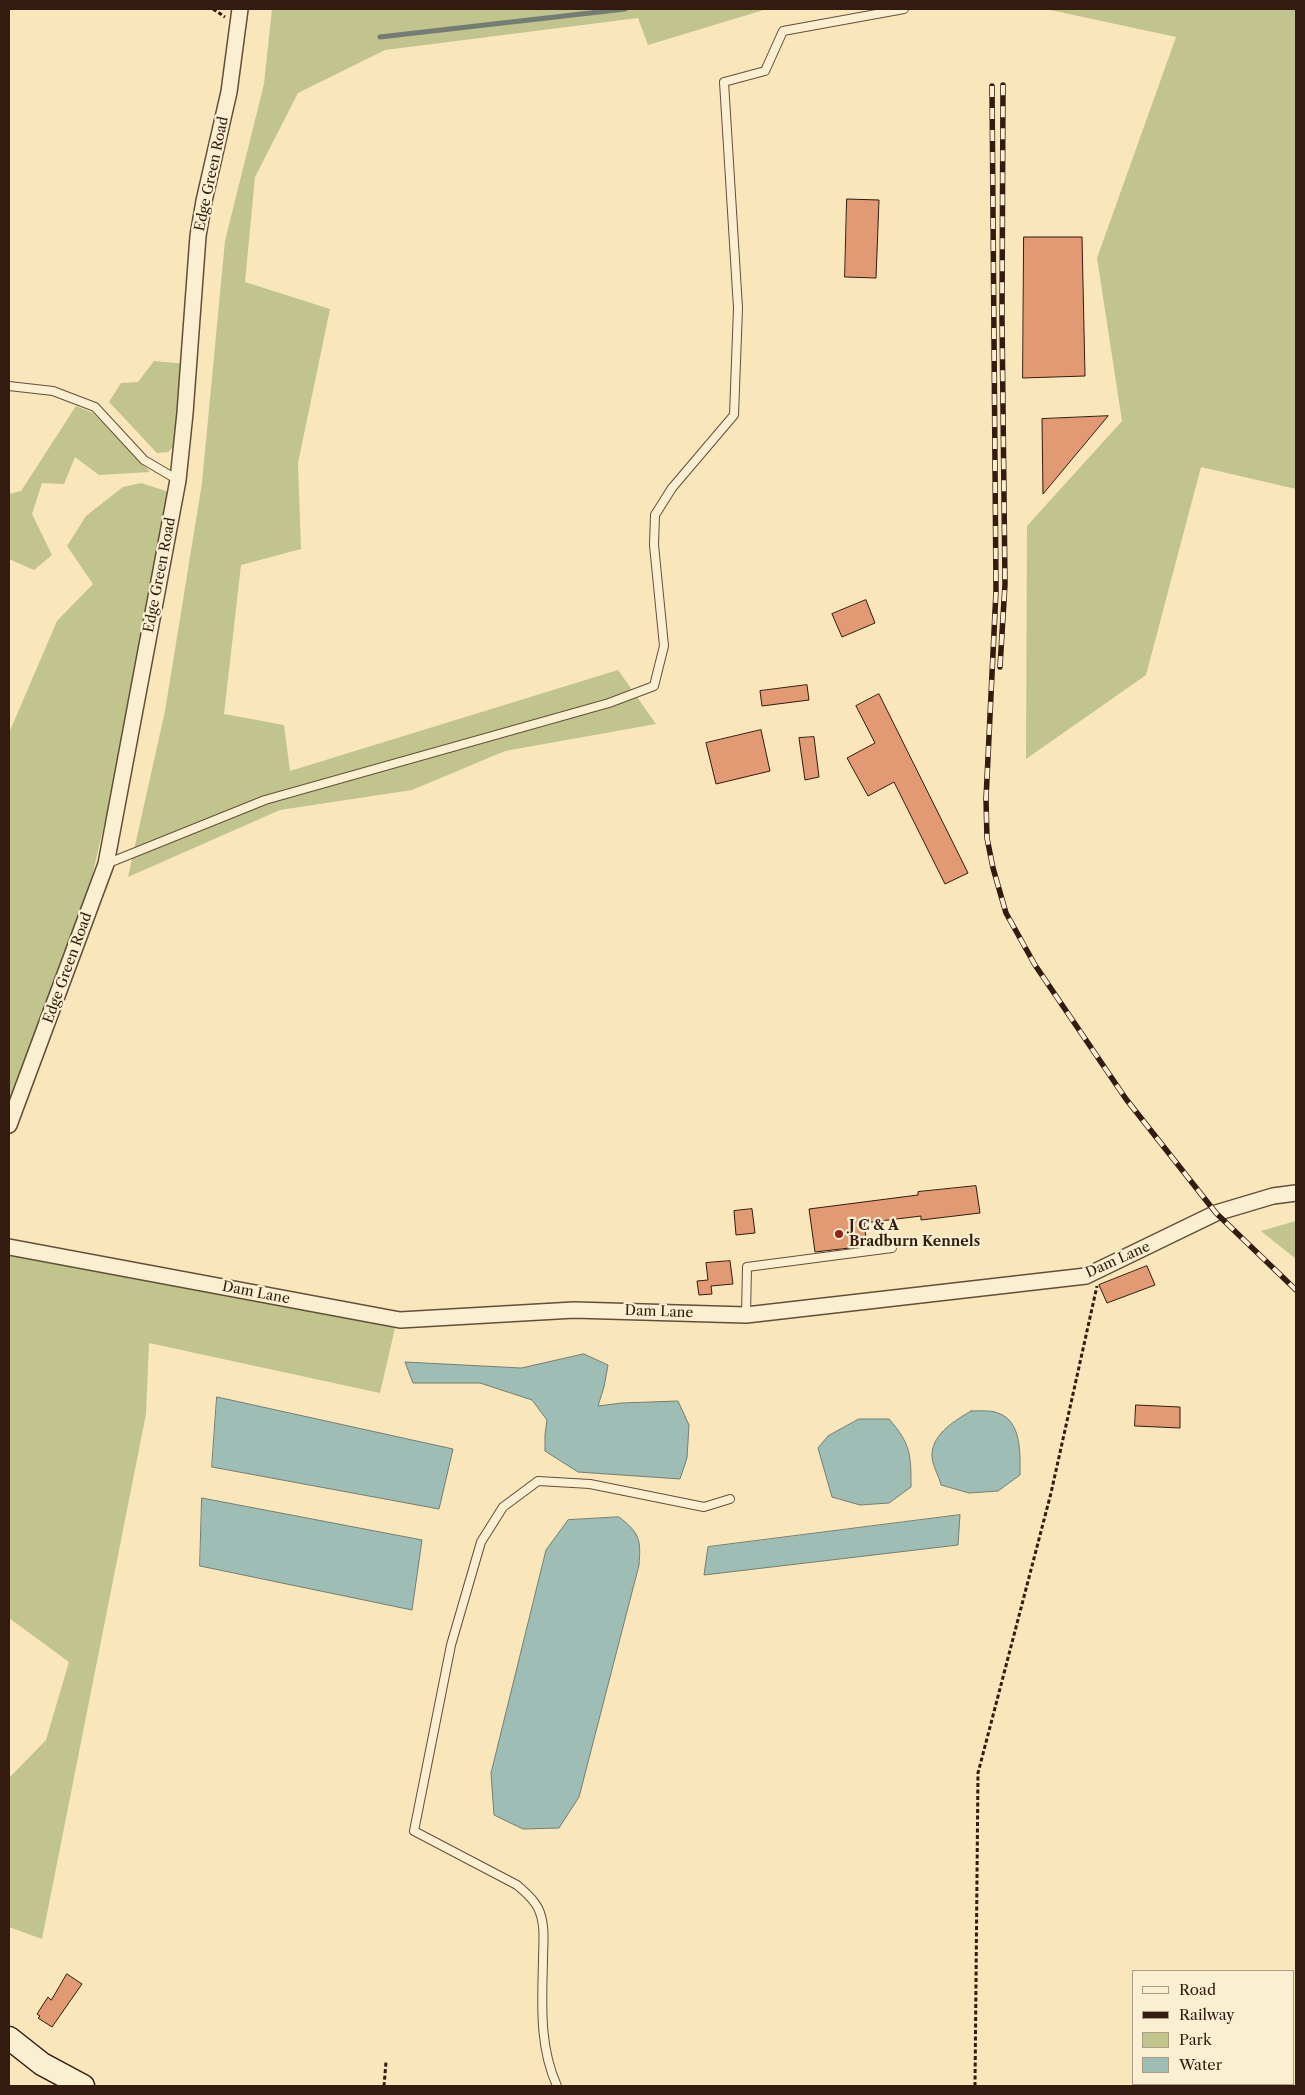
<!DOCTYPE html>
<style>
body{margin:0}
#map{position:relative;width:1305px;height:2095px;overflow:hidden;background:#f9e6ba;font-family:"Libre Caslon Text",serif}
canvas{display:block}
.frame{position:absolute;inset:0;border:10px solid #331b0f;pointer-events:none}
.legend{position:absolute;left:1132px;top:1970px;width:162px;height:115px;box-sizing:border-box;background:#fbefd2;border:1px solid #ab9a84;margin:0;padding:6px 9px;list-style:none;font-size:15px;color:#331b0f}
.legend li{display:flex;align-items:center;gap:10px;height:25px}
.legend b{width:25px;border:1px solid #ab9a84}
</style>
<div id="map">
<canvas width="1305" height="2095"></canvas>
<div class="frame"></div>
<ul class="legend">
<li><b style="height:6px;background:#fbefd2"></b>Road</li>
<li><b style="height:6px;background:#331b0f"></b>Railway</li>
<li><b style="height:14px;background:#c1c48d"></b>Park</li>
<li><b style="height:14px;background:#9ebeb5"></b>Water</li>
</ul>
</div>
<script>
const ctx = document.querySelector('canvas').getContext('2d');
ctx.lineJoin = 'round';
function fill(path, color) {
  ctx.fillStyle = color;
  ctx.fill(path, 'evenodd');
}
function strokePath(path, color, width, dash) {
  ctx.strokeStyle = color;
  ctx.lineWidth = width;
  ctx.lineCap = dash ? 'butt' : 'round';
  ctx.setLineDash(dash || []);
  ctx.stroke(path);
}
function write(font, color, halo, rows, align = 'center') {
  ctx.font = font + ' "Libre Caslon Text",serif';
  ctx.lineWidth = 4.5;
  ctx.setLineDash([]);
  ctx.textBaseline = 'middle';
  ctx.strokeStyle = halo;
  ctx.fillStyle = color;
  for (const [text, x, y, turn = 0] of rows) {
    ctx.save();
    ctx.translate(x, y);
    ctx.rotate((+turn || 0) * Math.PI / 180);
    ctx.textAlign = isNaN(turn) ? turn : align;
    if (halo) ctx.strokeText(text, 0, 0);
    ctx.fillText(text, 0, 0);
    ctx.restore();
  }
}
const green = new Path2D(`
 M 272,9 L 767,9 L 648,45 L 638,18 L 385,50 L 298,93 L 255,177 L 245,282 L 330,309 L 298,463 L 301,549 L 241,565 L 224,714 L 284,725 L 290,771 L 618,670 L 656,724 L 505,751 L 412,790 L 280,810 L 128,877 L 165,711 L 202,483 L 225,241 L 264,84 Z
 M 1046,9 L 1296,9 L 1296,489 L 1201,467 L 1146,675 L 1026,759 L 1027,526 L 1122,421 L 1097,258 L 1176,37 Z
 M 154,361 L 186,364 L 178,442 L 168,452 L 157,453 L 109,402 L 121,383 L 138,382 Z
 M 76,406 L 93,413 L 150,472 L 99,475 L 75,457 L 64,484 L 42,483 L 32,514 L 52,555 L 34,570 L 9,559 L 9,494 L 21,491 Z
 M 141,483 L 169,492 L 106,817 L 92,876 L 15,1096 L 9,1099 L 9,733 L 57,621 L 93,584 L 67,546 L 86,516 L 123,487 Z
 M 1296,1221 L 1296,1259 L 1261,1231 Z
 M 9,1249 L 395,1328 L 380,1393 L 149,1343 L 146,1414 L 42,1939 L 9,1927 L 9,1778 L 46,1740 L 69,1662 L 9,1618 Z`);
const water = new Path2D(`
 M 584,1354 L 608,1365 L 604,1387 L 598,1406 L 622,1403 L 678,1401 L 689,1425 L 687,1458 L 680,1479 L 578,1472 L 545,1451 L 545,1435 L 547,1420 L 532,1400 L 480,1383 L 413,1383 L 405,1362 L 521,1368 Z
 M 217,1397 L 453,1449 L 439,1509 L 212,1467 Z
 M 971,1411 C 979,1411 991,1410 998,1413 C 1022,1421 1020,1454 1020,1475 L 998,1491 L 969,1493 L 941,1485 C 939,1476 931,1463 932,1454 C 933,1433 956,1420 971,1411 Z
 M 859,1419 L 889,1419 C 911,1444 911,1455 911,1487 L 889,1503 L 860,1505 L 832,1497 L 818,1448 L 828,1436 Z
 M 202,1498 L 422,1540 L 412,1610 L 200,1566 Z
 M 960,1515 L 958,1545 L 704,1575 L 708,1547 Z
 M 619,1517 C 640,1533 641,1540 639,1565 L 579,1797 L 559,1828 L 523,1829 L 494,1815 L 491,1773 L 546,1550 L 568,1520 Z`);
const stream = new Path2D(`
 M 380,37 L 625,9`);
const building = new Path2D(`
 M 847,199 L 879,200 L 876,278 L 845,277 Z
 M 1024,237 L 1082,237 L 1085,376 L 1023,378 Z
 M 1108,416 L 1043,494 L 1042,419 Z
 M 866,600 L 875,623 L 842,637 L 832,614 Z
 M 807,685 L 809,700 L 762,706 L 760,691 Z
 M 879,694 L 968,873 L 945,884 L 894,782 L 868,796 L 847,758 L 875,743 L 856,706 Z
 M 761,730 L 770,771 L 716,784 L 706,743 Z
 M 814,737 L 819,777 L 805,780 L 799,738 Z
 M 976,1186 L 980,1213 L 921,1220 L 921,1216 L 864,1223 L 867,1246 L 815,1252 L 809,1209 L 918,1195 L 918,1192 Z
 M 752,1209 L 755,1233 L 736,1235 L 734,1211 Z
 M 730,1261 L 733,1284 L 711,1286 L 712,1294 L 699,1295 L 697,1281 L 708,1280 L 706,1263 Z
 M 1147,1266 L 1155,1285 L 1107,1303 L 1099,1285 Z
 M 1136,1405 L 1180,1407 L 1180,1428 L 1135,1426 Z
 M 67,1974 L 82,1984 L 52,2027 L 38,2018 L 40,2016 L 37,2014 L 48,1997 L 51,2000 Z`);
const path = new Path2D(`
 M 213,9 L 225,17
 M 384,2086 L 386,2062
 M 975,2086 L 978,1773 L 1051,1493 L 1097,1286`);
const service = new Path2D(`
 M 9,386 L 53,391 L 95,407 L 144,460 L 178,480
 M 106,864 L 265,800 L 609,703 L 654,686 L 664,646 L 654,545 L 655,515 L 672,488 L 734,415 L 738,308 L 724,82 L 765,71 L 783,31 L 904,9
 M 746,1315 L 747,1267 L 892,1248
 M 557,2086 C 539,2046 542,2004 543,1961 C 543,1944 546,1924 538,1908 C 533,1898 525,1892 517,1885 L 414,1831 L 451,1645 L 481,1542 L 503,1507 L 538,1481 L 590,1484 L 704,1507 L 730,1499`);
const minor = new Path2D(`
 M 9,1125 L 106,864 L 178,480 L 185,413 L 198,236 L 204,201 L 229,92 L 240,9
 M 9,1247 L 400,1320 L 574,1310 L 746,1315 L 1086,1276 L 1216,1213 L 1273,1196 L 1296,1193`);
const secondary = new Path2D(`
 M 9,2038 L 42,2064 L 83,2086`);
const rail = new Path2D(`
 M 992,86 L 996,591 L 986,799 L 987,838 L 993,868 L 1006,913 L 1035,965 L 1126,1099 L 1216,1213 L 1296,1290
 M 1000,667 L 1005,584 L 1002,318 L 1003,85`);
const markers = [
 [839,1234,5,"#8f2418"]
];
const streetNames = [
 ["Edge Green Road",212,174,-78],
 ["Edge Green Road",160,575,-79],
 ["Edge Green Road",68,968,-70],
 ["Dam Lane",1118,1260,-24],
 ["Dam Lane",256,1293,11],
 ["Dam Lane",659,1312,2]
];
const poiNames = [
 ["J C & A",849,1226],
 ["Bradburn Kennels",849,1242]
];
fill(green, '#c1c48d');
fill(water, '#9ebeb5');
strokePath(water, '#737d73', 1);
strokePath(stream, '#737d73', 5);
fill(building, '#e19a73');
strokePath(building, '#331b0f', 1);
strokePath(service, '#644e3a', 10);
strokePath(minor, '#644e3a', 18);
strokePath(secondary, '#331b0f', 25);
strokePath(path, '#331b0f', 3, [4, 2.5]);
strokePath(service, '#fbefd2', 8);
strokePath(minor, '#fbefd2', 15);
strokePath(secondary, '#fbefd2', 22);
strokePath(rail, '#331b0f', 5.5);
strokePath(rail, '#fbefd2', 4, [11]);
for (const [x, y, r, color] of markers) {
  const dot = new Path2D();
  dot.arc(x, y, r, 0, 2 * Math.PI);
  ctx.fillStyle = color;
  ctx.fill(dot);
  strokePath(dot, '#fbefd2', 2);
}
write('14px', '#331b0f', '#fbefd2', streetNames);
write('bold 14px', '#331b0f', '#fbefd2', poiNames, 'left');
</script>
